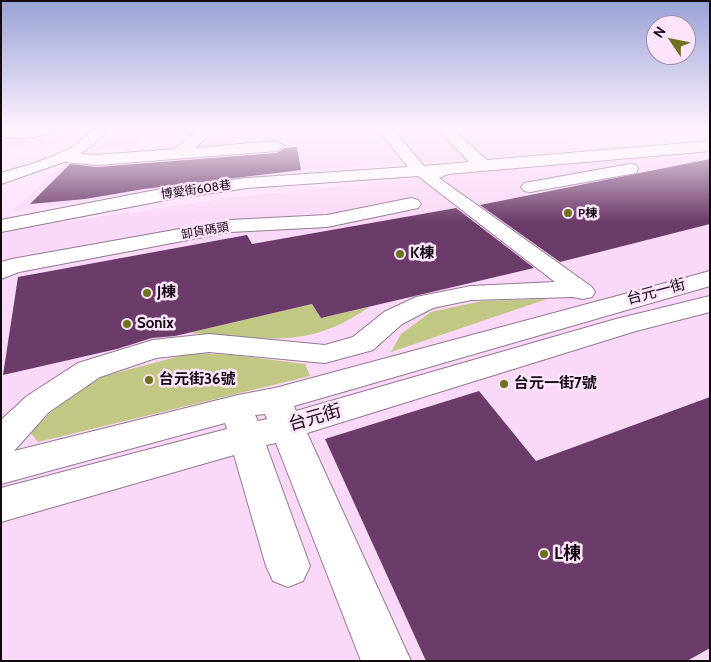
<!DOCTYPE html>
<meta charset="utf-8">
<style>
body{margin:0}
#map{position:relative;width:711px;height:662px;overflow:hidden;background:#fee3fc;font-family:Cabin,sans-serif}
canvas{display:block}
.frame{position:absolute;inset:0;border:2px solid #120911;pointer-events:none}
.north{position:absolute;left:646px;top:15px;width:50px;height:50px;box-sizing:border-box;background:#fee3fc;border:1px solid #a08c9e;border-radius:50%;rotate:304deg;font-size:14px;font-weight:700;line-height:20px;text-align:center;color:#120911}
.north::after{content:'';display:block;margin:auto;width:18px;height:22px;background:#6d731a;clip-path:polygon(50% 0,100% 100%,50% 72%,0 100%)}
</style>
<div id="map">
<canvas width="711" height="662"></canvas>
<div class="frame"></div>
<div class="north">N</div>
</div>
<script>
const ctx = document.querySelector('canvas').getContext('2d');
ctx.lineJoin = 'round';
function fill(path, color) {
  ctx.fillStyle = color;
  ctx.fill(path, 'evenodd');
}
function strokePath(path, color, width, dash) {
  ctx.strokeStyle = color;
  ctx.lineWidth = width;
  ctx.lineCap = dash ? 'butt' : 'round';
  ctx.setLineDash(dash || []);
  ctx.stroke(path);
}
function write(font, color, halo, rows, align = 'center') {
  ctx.font = font + ' Cabin,"Noto Sans TC",sans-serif';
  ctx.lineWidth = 5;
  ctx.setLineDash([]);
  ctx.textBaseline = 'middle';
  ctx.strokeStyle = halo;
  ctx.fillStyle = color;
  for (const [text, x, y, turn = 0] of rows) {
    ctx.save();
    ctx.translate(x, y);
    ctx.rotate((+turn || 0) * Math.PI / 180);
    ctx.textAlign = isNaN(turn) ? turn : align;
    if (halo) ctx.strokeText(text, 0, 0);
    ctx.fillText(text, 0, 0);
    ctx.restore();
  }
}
const built = new Path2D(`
 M 1,129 L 186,129 L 142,134 L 137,147 L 95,150 L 109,138 L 1,149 Z
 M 198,129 L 559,129 L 587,154 L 456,160 L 294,172 L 12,211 L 68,160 L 179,144 Z
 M 710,154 L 710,661 L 1,661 L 1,231 L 237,197 L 520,168 Z`);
const green = new Path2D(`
 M 547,299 L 391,352 L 401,334 L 431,312 L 482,301 Z
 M 312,304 L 321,318 L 369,307 C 306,352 261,337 189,333 Z
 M 192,353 L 232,355 L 305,364 L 310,376 L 38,442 L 31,433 L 61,402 L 104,376 Z`);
const building = new Path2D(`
 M 297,147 L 301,170 L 144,189 L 85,199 L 30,204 L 70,164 L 97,167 L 276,153 L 285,148 Z
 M 710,159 L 710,224 L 560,262 L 480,205 Z
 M 456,208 L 534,268 L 321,318 L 312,304 L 175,336 L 152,338 L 117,349 L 3,375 L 18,277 L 247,235 L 252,244 Z
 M 479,391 L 536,461 L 710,397 L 710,648 L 687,661 L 426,661 L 325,439 Z`);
const minor = new Path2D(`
 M 20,129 L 58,129 C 53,136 7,142 2,135 L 4,132 Z
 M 92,129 L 106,129 L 99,140 L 80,154 L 97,155 L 175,149 L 199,129 L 215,129 L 195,148 L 276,141 L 284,146 L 276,151 L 97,165 L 64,162 L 1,184 L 1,173 C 27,165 77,153 92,129 Z
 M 378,129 L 393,129 L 424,166 L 469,162 L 438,129 L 453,129 L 487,160 L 710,141 L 710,151 L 448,174 L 439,178 L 592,287 L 595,292 L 592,297 L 583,299 L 573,297 L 471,300 L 433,308 L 402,324 L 373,350 L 325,363 L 209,352 L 156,358 L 100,377 L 49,412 L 14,451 L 238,395 L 275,388 L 710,271 L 710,286 L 294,406 L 296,411 L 616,319 L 710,296 L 710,312 L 636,331 L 307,433 L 411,661 L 361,661 L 276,443 L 266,445 L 310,566 L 303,581 L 288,587 L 273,581 L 266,566 L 234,455 L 1,522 L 1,488 L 227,429 L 225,423 L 1,484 L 1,420 L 27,396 L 78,363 L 153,340 L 209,334 L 325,345 L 353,337 L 384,312 L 416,297 L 471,286 L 555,282 L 418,176 L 247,188 L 166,200 L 1,232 L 1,220 L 166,188 L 247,178 L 408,167 ZM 265,414 L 267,419 L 258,421 L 255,415 Z
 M 630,164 L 636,165 L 638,169 L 636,173 L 530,192 L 524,191 L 521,187 L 524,183 L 530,182 Z
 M 411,198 L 418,200 L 421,204 L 418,208 L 327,227 L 230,232 L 19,272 L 1,279 L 1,262 L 12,259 L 230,220 L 327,215 Z`);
const markers = [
 [568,213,5,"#6d731a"],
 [400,254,5,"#6d731a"],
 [147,293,5,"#6d731a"],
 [127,324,5,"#6d731a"],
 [149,380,5,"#6d731a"],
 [504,384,5,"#6d731a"],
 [544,554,5,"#6d731a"]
];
const farStreetnames = [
 ["博愛街608巷",196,190,-8],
 ["卸貨碼頭",205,231,-10]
];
const farPoinames = [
 ["P棟",578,213]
];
const poiNames = [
 ["K棟",410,254],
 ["J棟",157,293],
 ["Sonix",137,324],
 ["台元街36號",159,380],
 ["台元一街7號",514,384]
];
const streetNames = [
 ["台元一街",656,292,-15]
];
const nearStreetnames = [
 ["台元街",315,418,-16]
];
const nearPoinames = [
 ["L棟",554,554]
];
fill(built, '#fad8f7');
fill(green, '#c1c884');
fill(building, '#6b3b69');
strokePath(minor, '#937a91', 2);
fill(minor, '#fff');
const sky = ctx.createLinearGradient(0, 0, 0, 222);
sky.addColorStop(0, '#97a2d5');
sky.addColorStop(0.58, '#fff2fe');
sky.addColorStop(1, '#fff2fe00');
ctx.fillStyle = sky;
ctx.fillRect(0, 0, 711, 222);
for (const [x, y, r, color] of markers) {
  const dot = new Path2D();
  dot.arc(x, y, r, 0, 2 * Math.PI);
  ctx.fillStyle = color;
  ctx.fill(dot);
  strokePath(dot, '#fee3fc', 2);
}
write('12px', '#120911', '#fee3fc', farStreetnames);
write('bold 12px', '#120911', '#fee3fc', farPoinames, 'left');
write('bold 15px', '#120911', '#fee3fc', poiNames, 'left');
write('15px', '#120911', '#fee3fc', streetNames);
write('18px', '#120911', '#fee3fc', nearStreetnames);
write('bold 18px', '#120911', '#fee3fc', nearPoinames, 'left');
</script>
